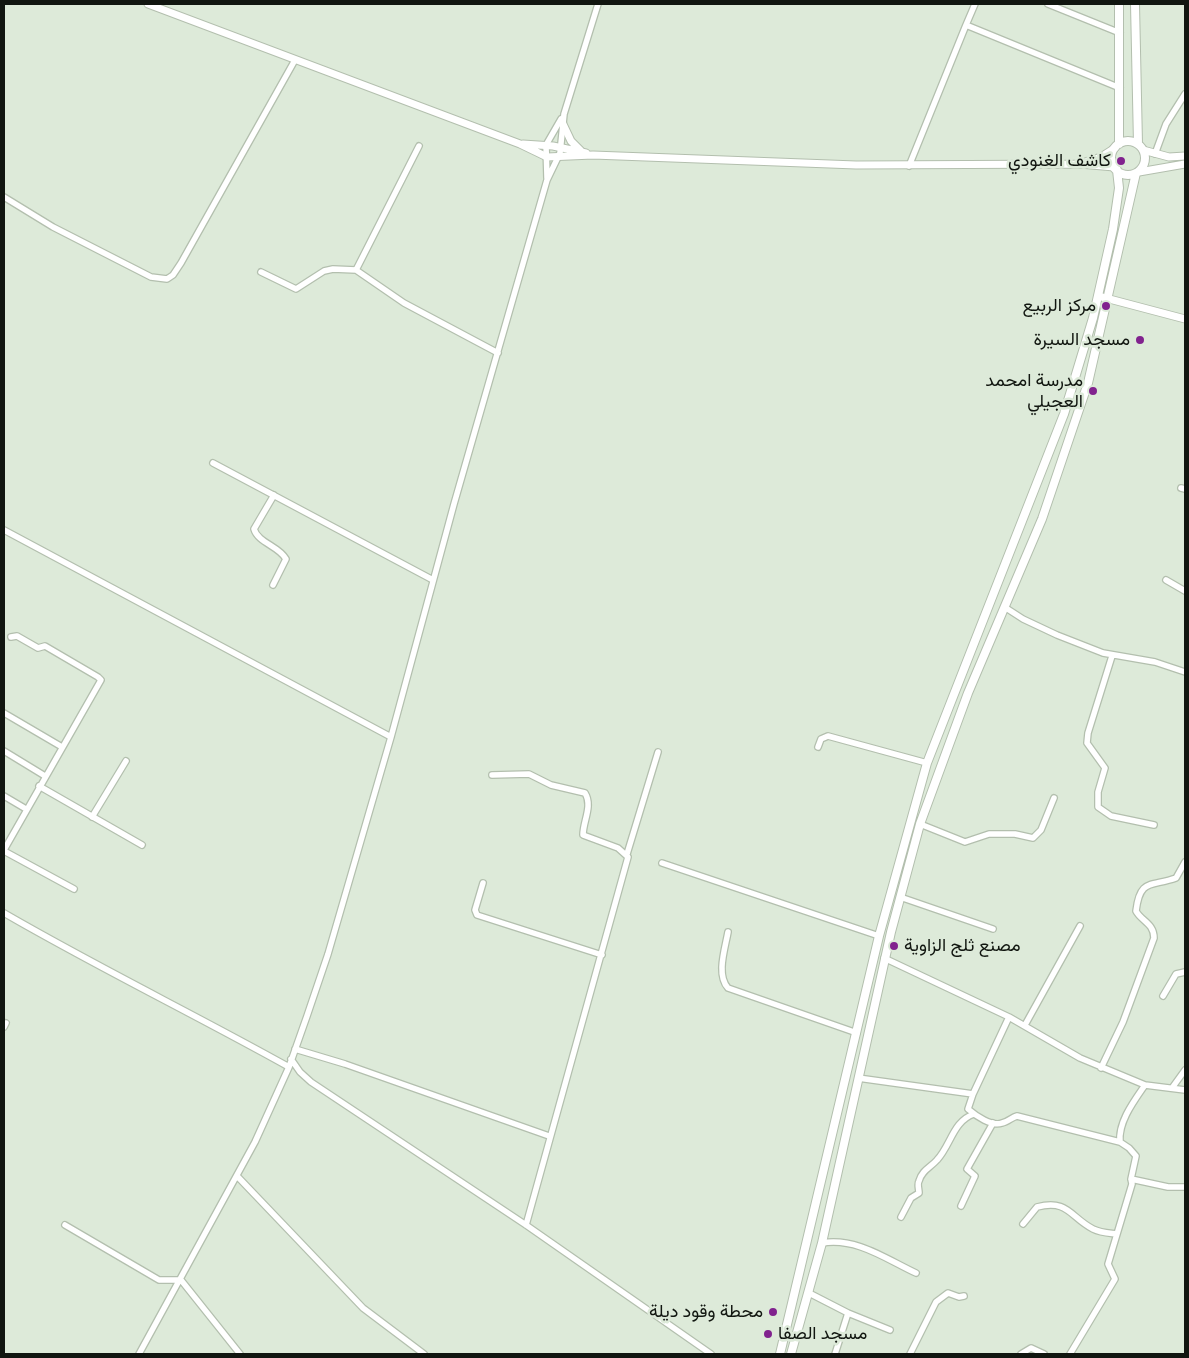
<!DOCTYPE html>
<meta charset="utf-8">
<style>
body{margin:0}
#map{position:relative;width:1189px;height:1358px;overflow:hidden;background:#ddead9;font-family:"IBM Plex Sans",sans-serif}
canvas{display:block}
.frame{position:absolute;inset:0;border:5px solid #111610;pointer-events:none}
</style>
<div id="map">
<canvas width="1189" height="1358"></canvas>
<div class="frame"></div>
</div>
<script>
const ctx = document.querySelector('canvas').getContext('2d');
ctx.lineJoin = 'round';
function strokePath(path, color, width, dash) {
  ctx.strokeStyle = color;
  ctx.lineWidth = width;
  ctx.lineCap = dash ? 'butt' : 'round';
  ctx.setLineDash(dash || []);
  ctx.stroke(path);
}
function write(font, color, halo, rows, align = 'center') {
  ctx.font = font + ' "IBM Plex Sans",Vazirmatn,sans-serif';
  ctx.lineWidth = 5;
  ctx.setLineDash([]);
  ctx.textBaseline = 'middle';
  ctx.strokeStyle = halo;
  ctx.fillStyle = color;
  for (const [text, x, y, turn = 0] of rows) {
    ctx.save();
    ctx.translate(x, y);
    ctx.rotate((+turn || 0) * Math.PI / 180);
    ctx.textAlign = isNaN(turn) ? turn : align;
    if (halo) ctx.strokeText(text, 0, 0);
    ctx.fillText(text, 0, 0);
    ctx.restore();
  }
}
const minor = new Path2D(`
 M 1048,4 L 1120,33
 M 966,25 L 975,4
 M 419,146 L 356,270 L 404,303 L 498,353
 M 1155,154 L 1166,124 L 1185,94
 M 909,166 L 966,25 L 1120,88
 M 547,178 L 546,145 L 561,119
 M 4,197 L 53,227 L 151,277 L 167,279 L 173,275 L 181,263 L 295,60
 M 261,272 L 296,289 L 324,271 L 333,269 L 356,270
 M 213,463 L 433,580
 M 1181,488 L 1185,489
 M 4,530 L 391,737
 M 1166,580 L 1185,591
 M 273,585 L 286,559 C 279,546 258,543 254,529 L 274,495
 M 1006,608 L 1023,619 L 1057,635 L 1103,653 L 1155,662 L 1185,672
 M 1112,656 L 1088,733 L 1087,743 L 1105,768 L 1098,792 L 1098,807 L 1111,816 L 1154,825
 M 4,713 L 62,747
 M 818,747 L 821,739 L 828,736 L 927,763
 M 4,751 L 45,776
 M 492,775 L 529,774 L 551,785 L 585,793 C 593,806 583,821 583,835 L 618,848 L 628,857 L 526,1225
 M 39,786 L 142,845
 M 4,796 L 26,809
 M 92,817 L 126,761
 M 920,824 L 965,842 L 989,834 L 1015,834 L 1033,838 L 1041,830 L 1054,798
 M 4,850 L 101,680 L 98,677 L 45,646 L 38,648 L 17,636 L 11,637
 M 4,851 L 74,889
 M 627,854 L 658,752
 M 662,863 L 879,936
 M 483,883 L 475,910 L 477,915 L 602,955
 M 900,897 L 993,929
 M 4,913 C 97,967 194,1014 289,1067
 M 728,932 C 725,949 716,975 728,988 L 857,1033
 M 884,958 L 1009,1017 L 1080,1058 L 1145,1085 L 1185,1090
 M 1163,996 L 1176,974 L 1185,972
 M 1025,1025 L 1080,926
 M 4,1027 L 6,1023
 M 295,1049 L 345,1064 L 549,1136
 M 291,1059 L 300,1072 L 311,1082 L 526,1225 L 711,1354
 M 1101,1068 L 1123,1022 L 1154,938 C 1154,923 1141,921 1136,911 C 1140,878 1151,887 1176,878 L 1185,862
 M 858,1078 L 973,1094 L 1009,1017
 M 1172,1088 L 1185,1070
 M 973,1094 L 968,1109 C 976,1116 992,1127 1002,1123 C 1008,1122 1012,1117 1017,1116 L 1120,1142
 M 237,1176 L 363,1308 L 424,1354
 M 1131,1179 L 1168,1187 L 1185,1187
 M 961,1206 L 975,1176 L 967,1169 L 993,1123
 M 901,1217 L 911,1198 L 919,1193 C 919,1189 917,1184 919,1181 C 922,1170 931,1167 937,1160 C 951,1145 953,1121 974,1114
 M 1023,1224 L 1037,1207 C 1068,1199 1070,1217 1093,1229 C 1101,1233 1109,1233 1117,1234
 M 65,1225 L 159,1280 L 181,1280 L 240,1354
 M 822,1243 C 856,1237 886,1259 916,1273
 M 809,1293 L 848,1313 L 890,1330
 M 139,1354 L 255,1142 L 289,1067 L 307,1016 L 328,954 L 391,737 L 454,504 L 547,180 L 560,153 L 564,114 L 598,4
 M 835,1354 L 848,1313
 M 910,1354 L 936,1302 L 948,1293 L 959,1297 L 964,1296
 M 1021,1354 L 1031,1348 L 1044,1354
 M 1070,1354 L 1115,1279 L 1108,1264 L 1132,1184 L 1131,1179 L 1136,1156 L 1129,1148 L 1120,1142 C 1118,1122 1134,1101 1145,1085`);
const tertiary = new Path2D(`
 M 148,4 L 520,144 L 547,157 L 593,155 L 856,165 L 1080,164 L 1114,167
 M 562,122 L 571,141 L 581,151
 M 523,144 L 553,146 L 586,153
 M 1143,150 L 1169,157 L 1185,156
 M 1082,163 L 1101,157 L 1115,148
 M 1139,172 L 1185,164
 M 1098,296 L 1185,319`);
const secondary = new Path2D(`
 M 1119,4 L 1119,144
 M 1135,4 L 1138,144
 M1111 158a17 17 0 1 1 34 0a17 17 0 1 1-34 0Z
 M 780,1354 L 879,936 L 927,763 L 1064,414 L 1093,318 L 1113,229 L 1119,188 L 1117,170
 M 791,1354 L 822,1243 L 891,932 L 920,824 L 968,693 L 1042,519 L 1088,383 L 1136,173`);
const markers = [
 [1121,161,5,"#81228e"],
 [1106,306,5,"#81228e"],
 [1140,340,5,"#81228e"],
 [1093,391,5,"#81228e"],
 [894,946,5,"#81228e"],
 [773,1312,5,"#81228e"],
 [768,1334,5,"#81228e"]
];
const poiNames = [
 ["كاشف الغنودي",1111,161],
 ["مركز الربيع",1096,306],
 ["مسجد السيرة",1130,340],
 ["مدرسة امحمد",1083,381],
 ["العجيلي",1083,402],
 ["مصنع ثلج الزاوية",904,946,"left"],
 ["محطة وقود ديلة",763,1312],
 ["مسجد الصفا",778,1334,"left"]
];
strokePath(minor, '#b3bfae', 8);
strokePath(tertiary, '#b3bfae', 9);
strokePath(secondary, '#b3bfae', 10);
strokePath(minor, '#fff', 5.5);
strokePath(tertiary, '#fff', 7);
strokePath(secondary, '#fff', 8);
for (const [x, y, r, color] of markers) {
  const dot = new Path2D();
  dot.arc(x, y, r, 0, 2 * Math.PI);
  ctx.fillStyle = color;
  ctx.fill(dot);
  strokePath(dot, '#ddead9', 2);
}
write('18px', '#111610', '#ddead9', poiNames, 'right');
</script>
